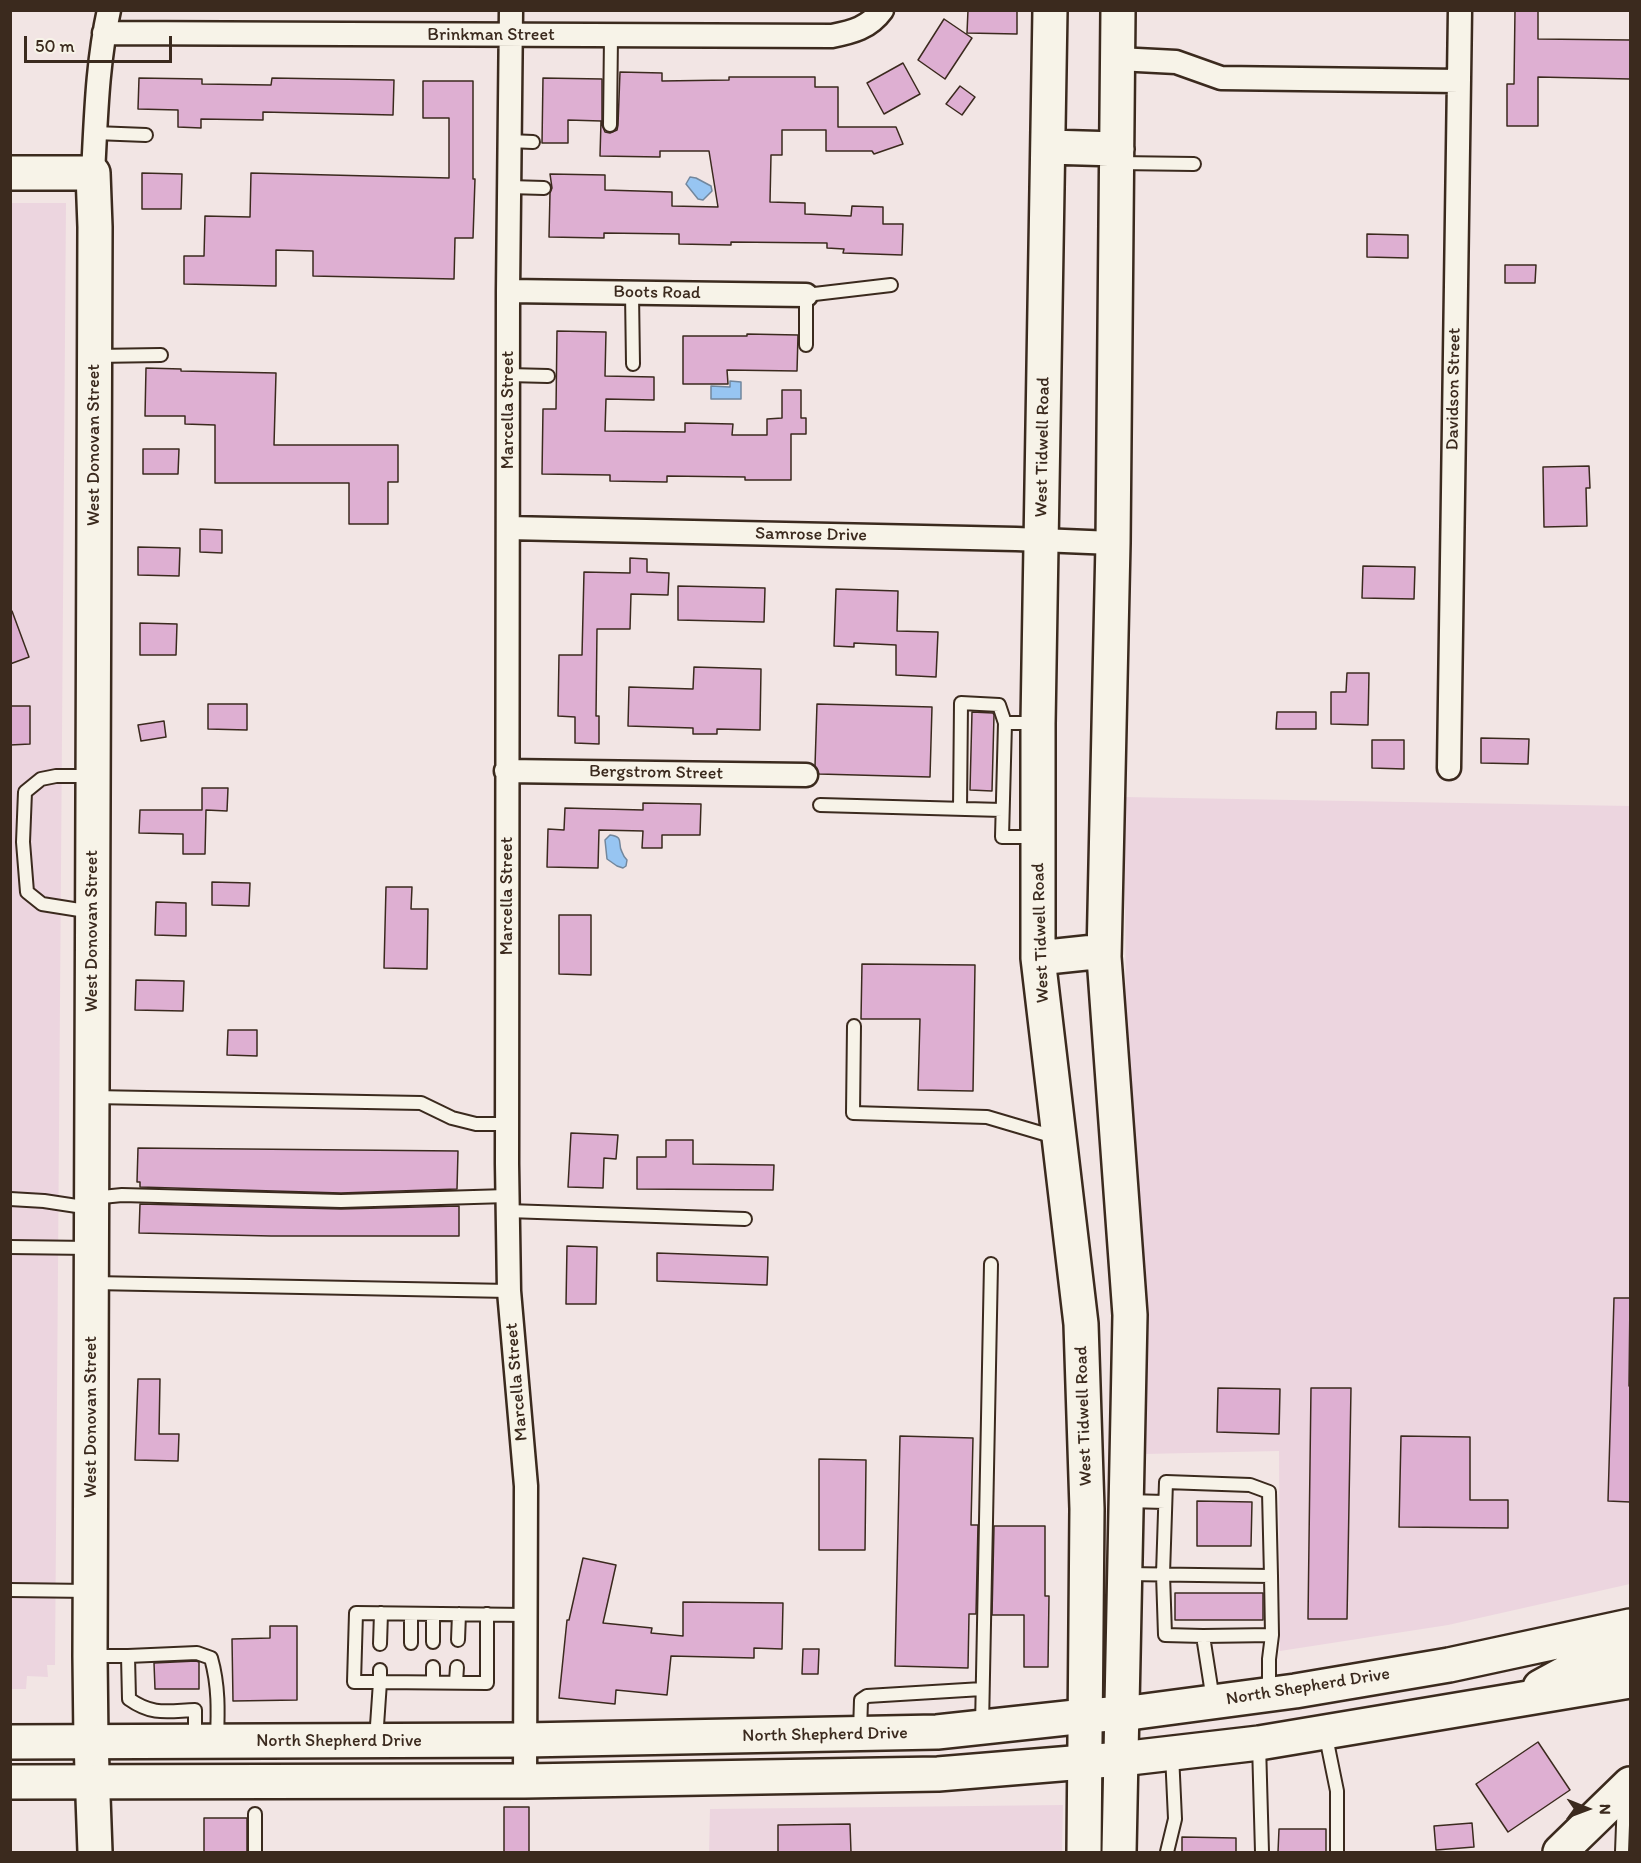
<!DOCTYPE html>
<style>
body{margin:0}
#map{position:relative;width:1641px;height:1863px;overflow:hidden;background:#f2e5e4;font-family:Itim,sans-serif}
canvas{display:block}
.frame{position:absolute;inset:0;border:12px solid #3b2a1e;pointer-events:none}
.north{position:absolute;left:1557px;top:1779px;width:60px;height:60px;-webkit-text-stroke:4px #f7f3e8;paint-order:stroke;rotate:91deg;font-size:16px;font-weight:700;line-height:24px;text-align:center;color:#3b2a1e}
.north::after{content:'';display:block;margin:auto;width:21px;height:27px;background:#3b2a1e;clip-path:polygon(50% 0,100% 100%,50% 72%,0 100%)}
.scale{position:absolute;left:24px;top:36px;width:148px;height:27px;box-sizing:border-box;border:3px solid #3b2a1e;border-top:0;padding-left:8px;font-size:18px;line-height:21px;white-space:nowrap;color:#3b2a1e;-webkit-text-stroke:4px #f7f3e8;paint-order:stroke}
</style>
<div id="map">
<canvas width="1641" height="1863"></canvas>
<div class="frame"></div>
<div class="north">N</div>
<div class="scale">50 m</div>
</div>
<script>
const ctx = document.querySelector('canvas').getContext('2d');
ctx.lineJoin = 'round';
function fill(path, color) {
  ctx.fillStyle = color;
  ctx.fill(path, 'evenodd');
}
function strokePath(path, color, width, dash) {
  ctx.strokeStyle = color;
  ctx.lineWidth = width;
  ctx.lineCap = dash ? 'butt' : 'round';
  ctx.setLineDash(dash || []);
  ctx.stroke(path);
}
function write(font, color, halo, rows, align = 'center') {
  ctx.font = font + ' Itim,sans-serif';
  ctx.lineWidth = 4.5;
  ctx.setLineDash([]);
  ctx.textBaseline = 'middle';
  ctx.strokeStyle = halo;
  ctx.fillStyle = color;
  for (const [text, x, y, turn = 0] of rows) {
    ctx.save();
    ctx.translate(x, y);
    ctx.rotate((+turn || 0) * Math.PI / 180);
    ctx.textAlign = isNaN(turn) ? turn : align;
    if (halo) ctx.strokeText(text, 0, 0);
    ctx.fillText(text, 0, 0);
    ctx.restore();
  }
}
const built = new Path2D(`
 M 10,203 L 66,203 L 55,1665 L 47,1665 L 48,1677 L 27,1676 L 26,1689 L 11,1689 Z
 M 1124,797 L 1630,806 L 1630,1584 L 1448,1625 L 1280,1651 L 1279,1451 L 1144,1454 L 1149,1314 L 1126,1015 Z
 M 1063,1805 L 1062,1852 L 709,1852 L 710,1809 Z`);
const water = new Path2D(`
 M 690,177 L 696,178 L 711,186 L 712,191 L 703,200 L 698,199 L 686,184 Z
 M 730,381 L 741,382 L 741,399 L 711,399 L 711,386 L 730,387 Z
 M 610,835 C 625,837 617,844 622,852 C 623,855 625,858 627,860 L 626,866 L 623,868 L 617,866 L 607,859 L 605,840 Z`);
const building = new Path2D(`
 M 968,10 L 1017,10 L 1017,34 L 967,33 Z
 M 1515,10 L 1538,10 L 1538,39 L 1630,40 L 1630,79 L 1538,77 L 1538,126 L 1507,126 L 1507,84 L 1514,84 Z
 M 944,19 L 972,38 L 945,79 L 918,60 Z
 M 903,63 L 920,94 L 884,114 L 867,83 Z
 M 620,72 L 662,73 L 662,81 L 729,80 L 729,77 L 815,77 L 815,87 L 838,87 L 838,127 L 896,127 L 903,144 L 874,154 L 872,151 L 826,151 L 826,130 L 782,130 L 782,155 L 771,155 L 770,202 L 805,203 L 805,214 L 851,216 L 852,206 L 883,207 L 883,224 L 903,224 L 902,255 L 843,253 L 844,249 L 827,248 L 827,243 L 731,242 L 731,245 L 679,244 L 679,234 L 604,233 L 604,238 L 549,237 L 550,193 L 552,188 L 550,174 L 605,175 L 605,190 L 672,192 L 672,206 L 718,207 L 709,151 L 660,151 L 660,157 L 600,156 L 601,121 L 568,120 L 568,143 L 542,143 L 543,78 L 602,79 L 602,125 L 605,132 L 610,133 L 617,130 L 618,125 Z
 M 139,78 L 202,79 L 202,84 L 271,85 L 272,78 L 394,80 L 393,115 L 263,112 L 263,120 L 201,119 L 201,128 L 178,127 L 178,110 L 138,109 Z
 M 423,81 L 473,81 L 473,179 L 475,179 L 473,238 L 455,238 L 454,279 L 313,276 L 313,251 L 276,250 L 276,286 L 184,284 L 184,256 L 204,256 L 205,216 L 250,217 L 251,173 L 449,178 L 449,118 L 423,118 Z
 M 960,86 L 975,97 L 962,115 L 946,104 Z
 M 142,173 L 182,174 L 181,209 L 142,209 Z
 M 1367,234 L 1408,235 L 1408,258 L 1367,257 Z
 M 1505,265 L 1536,265 L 1535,283 L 1505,283 Z
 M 557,331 L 606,332 L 605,376 L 654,377 L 654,400 L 606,399 L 605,431 L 685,432 L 685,423 L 733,424 L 732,435 L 767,435 L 767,419 L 782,418 L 782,390 L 801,390 L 801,418 L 806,418 L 806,434 L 791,434 L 791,480 L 745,480 L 745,477 L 667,476 L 667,482 L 610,481 L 610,475 L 542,474 L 543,409 L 556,409 Z
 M 747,334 L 798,335 L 797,371 L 727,370 L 728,384 L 683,384 L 683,336 L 747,336 Z
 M 146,368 L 181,369 L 181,371 L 276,373 L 274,445 L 398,445 L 398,482 L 388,482 L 388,524 L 349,524 L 349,483 L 215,483 L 215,425 L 185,424 L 185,416 L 145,416 Z
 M 143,449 L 179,449 L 178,474 L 143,474 Z
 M 1589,466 L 1590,488 L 1586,488 L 1587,526 L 1544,527 L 1543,467 Z
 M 200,529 L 222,530 L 222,553 L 200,552 Z
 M 138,547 L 180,548 L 179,576 L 138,575 Z
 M 630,558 L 647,559 L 647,572 L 669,573 L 668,595 L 631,594 L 630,629 L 597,629 L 596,716 L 599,716 L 599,744 L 575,743 L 575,717 L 558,716 L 559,655 L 582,655 L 584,572 L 630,573 Z
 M 1363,566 L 1415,567 L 1414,599 L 1362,598 Z
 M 678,586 L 765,588 L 764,622 L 678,620 Z
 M 836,589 L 898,591 L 897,631 L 938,632 L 936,677 L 896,675 L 896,645 L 854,643 L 854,647 L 834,646 Z
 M 10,611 L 12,611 L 29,657 L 10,664 Z
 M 140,623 L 177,624 L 176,655 L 140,655 Z
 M 694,667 L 761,669 L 760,730 L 717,729 L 717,734 L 693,734 L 693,728 L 628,726 L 629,687 L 693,689 Z
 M 1347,673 L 1369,673 L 1368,725 L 1331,724 L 1331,692 L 1346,692 Z
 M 208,704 L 247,704 L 247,730 L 208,729 Z
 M 817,704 L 932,707 L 930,777 L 819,774 L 815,766 Z
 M 10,706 L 30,706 L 30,744 L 10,745 Z
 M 972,712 L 993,713 L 994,715 L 992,791 L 970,790 Z
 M 1277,712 L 1316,712 L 1316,729 L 1276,729 Z
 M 164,721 L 166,737 L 141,741 L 138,725 Z
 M 1481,738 L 1529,739 L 1528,764 L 1481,763 Z
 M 1372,740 L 1404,740 L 1404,769 L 1372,768 Z
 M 202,788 L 228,788 L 227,811 L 206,810 L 205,854 L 183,854 L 183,834 L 139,833 L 140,810 L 202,810 Z
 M 643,803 L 701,804 L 700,835 L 662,835 L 662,848 L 642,848 L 643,831 L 599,830 L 598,868 L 547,867 L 548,829 L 564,830 L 565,808 L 643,810 Z
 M 212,882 L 250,883 L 249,906 L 212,905 Z
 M 386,887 L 412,887 L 411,909 L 428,909 L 427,969 L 384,968 Z
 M 156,902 L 186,903 L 186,936 L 155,935 Z
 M 559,915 L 591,915 L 591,975 L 559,974 Z
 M 862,964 L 975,965 L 973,1091 L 918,1090 L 920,1019 L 861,1019 Z
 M 136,980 L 184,981 L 183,1011 L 135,1010 Z
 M 228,1030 L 257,1030 L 257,1056 L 227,1055 Z
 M 571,1133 L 618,1135 L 616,1159 L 604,1158 L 603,1188 L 568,1187 Z
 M 666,1140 L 693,1140 L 693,1164 L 774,1165 L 773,1190 L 637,1189 L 637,1157 L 666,1157 Z
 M 138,1148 L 458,1151 L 457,1189 L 341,1193 L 140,1187 L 140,1182 L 137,1182 Z
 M 140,1204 L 341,1209 L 459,1206 L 459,1236 L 271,1236 L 139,1233 Z
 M 567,1246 L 597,1247 L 596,1304 L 566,1304 Z
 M 657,1253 L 768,1257 L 767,1285 L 657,1281 Z
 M 1614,1298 L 1630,1298 L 1629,1386 L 1630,1386 L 1630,1502 L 1608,1501 Z
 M 138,1379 L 160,1379 L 159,1434 L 179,1434 L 178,1461 L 135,1460 Z
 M 1218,1388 L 1280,1389 L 1279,1434 L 1217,1432 Z
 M 1311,1388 L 1351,1388 L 1347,1619 L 1308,1619 Z
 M 900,1436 L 973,1438 L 971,1525 L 978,1525 L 976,1614 L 969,1614 L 968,1668 L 895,1666 Z
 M 1401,1436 L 1470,1437 L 1470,1500 L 1508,1500 L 1508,1528 L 1399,1527 Z
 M 819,1459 L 866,1460 L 865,1550 L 819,1550 Z
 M 1197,1501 L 1252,1502 L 1251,1546 L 1197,1546 Z
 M 994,1526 L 1045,1526 L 1045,1596 L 1049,1596 L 1048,1667 L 1024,1667 L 1024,1615 L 992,1615 Z
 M 583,1558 L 616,1565 L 603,1623 L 652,1628 L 651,1633 L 683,1636 L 683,1602 L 783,1603 L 782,1649 L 754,1648 L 754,1658 L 671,1656 L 667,1695 L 616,1690 L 615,1704 L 559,1698 L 567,1620 L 569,1620 Z
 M 1175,1593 L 1263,1593 L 1263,1620 L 1175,1620 Z
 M 270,1626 L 297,1626 L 297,1700 L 233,1701 L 232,1639 L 270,1638 Z
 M 803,1649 L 819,1649 L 818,1674 L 802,1674 Z
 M 196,1661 L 199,1662 L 199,1689 L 155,1689 L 154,1663 Z
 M 1538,1742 L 1570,1790 L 1508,1832 L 1476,1784 Z
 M 504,1807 L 529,1807 L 529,1852 L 504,1852 Z
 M 204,1818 L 247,1818 L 247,1852 L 204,1852 Z
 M 1472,1823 L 1474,1847 L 1436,1850 L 1434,1826 Z
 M 850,1824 L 851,1852 L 778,1852 L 778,1825 Z
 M 1279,1829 L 1326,1829 L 1326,1852 L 1278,1852 Z
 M 1182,1837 L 1236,1838 L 1236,1852 L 1182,1852 Z`);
const lane = new Path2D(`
 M 610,125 L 611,36
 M 95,133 L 146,135
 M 509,141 L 533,142
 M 1118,163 L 1194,164
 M 509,187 L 544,188
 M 632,293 L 633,364
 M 806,345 L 806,295 L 891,285
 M 95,356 L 161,355
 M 508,375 L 548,376
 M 1036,723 L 1005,723 L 1002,837 L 1037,837
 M 91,776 L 56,776 L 41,779 L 25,792 L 23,842 L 27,892 L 42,904 L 92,912
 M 820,805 L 1002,810
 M 960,809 L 961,703 L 999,705 L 1005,723
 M 854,1026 L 853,1113 L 987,1117 L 1058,1138
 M 93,1097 L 421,1103 L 452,1118 L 476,1124 L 507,1124
 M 92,1198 L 122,1195 L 341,1201 L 507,1196
 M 10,1199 L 44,1201 L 90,1208
 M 508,1211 L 745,1219
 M 10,1247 L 90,1248
 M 93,1283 L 509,1291
 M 1127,1501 L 1165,1502
 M 1126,1574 L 1271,1576 L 1272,1635 L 1269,1659 L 1269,1692
 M 10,1590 L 89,1591
 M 433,1614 L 433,1642
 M 1203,1636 L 1165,1635 L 1163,1574 L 1166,1482 L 1250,1485 L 1269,1492 L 1271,1576
 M 458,1640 L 459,1614
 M 411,1643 L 411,1614
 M 380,1644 L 381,1613
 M 91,1656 L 128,1656 L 129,1699 C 153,1716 168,1711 195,1710 L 195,1741
 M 128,1656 L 197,1653 L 211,1658 C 219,1686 218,1712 217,1740
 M 380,1670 L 380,1682 L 354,1682 L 356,1613 L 526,1615
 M 433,1682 L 433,1667
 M 456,1682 L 457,1667
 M 1213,1700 L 1203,1636 L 1272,1635
 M 982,1726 L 991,1264
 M 860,1732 L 861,1700 L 867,1696 L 982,1689
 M 1325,1732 L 1337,1791 L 1337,1852
 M 376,1740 L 380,1682 L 487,1683 L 487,1614
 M 1259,1744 L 1262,1852
 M 255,1852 L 255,1814
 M 1167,1852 L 1175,1819 L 1172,1754
 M 1622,1852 L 1624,1798`);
const street = new Path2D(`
 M 511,10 L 508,291 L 507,1164 L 509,1291 L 526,1486 L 525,1781
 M 104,33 L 832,36 C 852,32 869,28 882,10
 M 1118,59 L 1176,62 L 1221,78 L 1459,81
 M 93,173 C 96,119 97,64 109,10
 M 508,291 L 806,295
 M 508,528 L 1016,539 L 1113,543
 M 1449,768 L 1460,10
 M 506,771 L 806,775`);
const secondary = new Path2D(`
 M 1050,10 L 1038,723 L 1038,958 L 1081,1324 L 1087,1509 L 1084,1852
 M 1118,10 L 1113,543 L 1104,957 L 1130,1315 L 1119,1852
 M 1048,147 L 1117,149
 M 10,173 L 93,173 L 95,227 L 90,1656 L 91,1742 L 95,1852
 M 1038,958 L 1104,951
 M 1560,1852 L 1630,1784`);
const primary = new Path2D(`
 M 1540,1687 L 1582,1664 L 1630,1654
 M 10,1742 L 525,1740 L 937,1732 L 1085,1716 L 1137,1712 L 1295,1691 L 1449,1665 L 1630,1626
 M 10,1782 L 525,1781 L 938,1774 L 1121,1759 L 1259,1743 L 1630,1681`);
const streetNames = [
 ["Brinkman Street",491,35],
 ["Boots Road",657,293,1],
 ["Davidson Street",1454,389,-89],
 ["Marcella Street",508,410,-90],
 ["West Donovan Street",94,445,-90],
 ["West Tidwell Road",1043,447,-89],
 ["Samrose Drive",811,535,1],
 ["Bergstrom Street",656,773,1],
 ["Marcella Street",507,896,-90],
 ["West Donovan Street",92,931,-90],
 ["West Tidwell Road",1041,933,-92],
 ["Marcella Street",517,1382,-95],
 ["West Tidwell Road",1084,1416,-92],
 ["West Donovan Street",91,1417,-90],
 ["North Shepherd Drive",1308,1687,-9],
 ["North Shepherd Drive",825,1735,-1],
 ["North Shepherd Drive",339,1741]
];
fill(built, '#ecd5df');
fill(water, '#97c5f2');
strokePath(water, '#72879d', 1.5);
fill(building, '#deafd2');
strokePath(building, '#3b2a1e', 1.5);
strokePath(lane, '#3b2a1e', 16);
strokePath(street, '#3b2a1e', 27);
strokePath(secondary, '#3b2a1e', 38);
strokePath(primary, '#3b2a1e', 38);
strokePath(lane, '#f7f3e8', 12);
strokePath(street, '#f7f3e8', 22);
strokePath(secondary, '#f7f3e8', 33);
strokePath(primary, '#f7f3e8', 33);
write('18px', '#3b2a1e', '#f7f3e8', streetNames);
</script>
